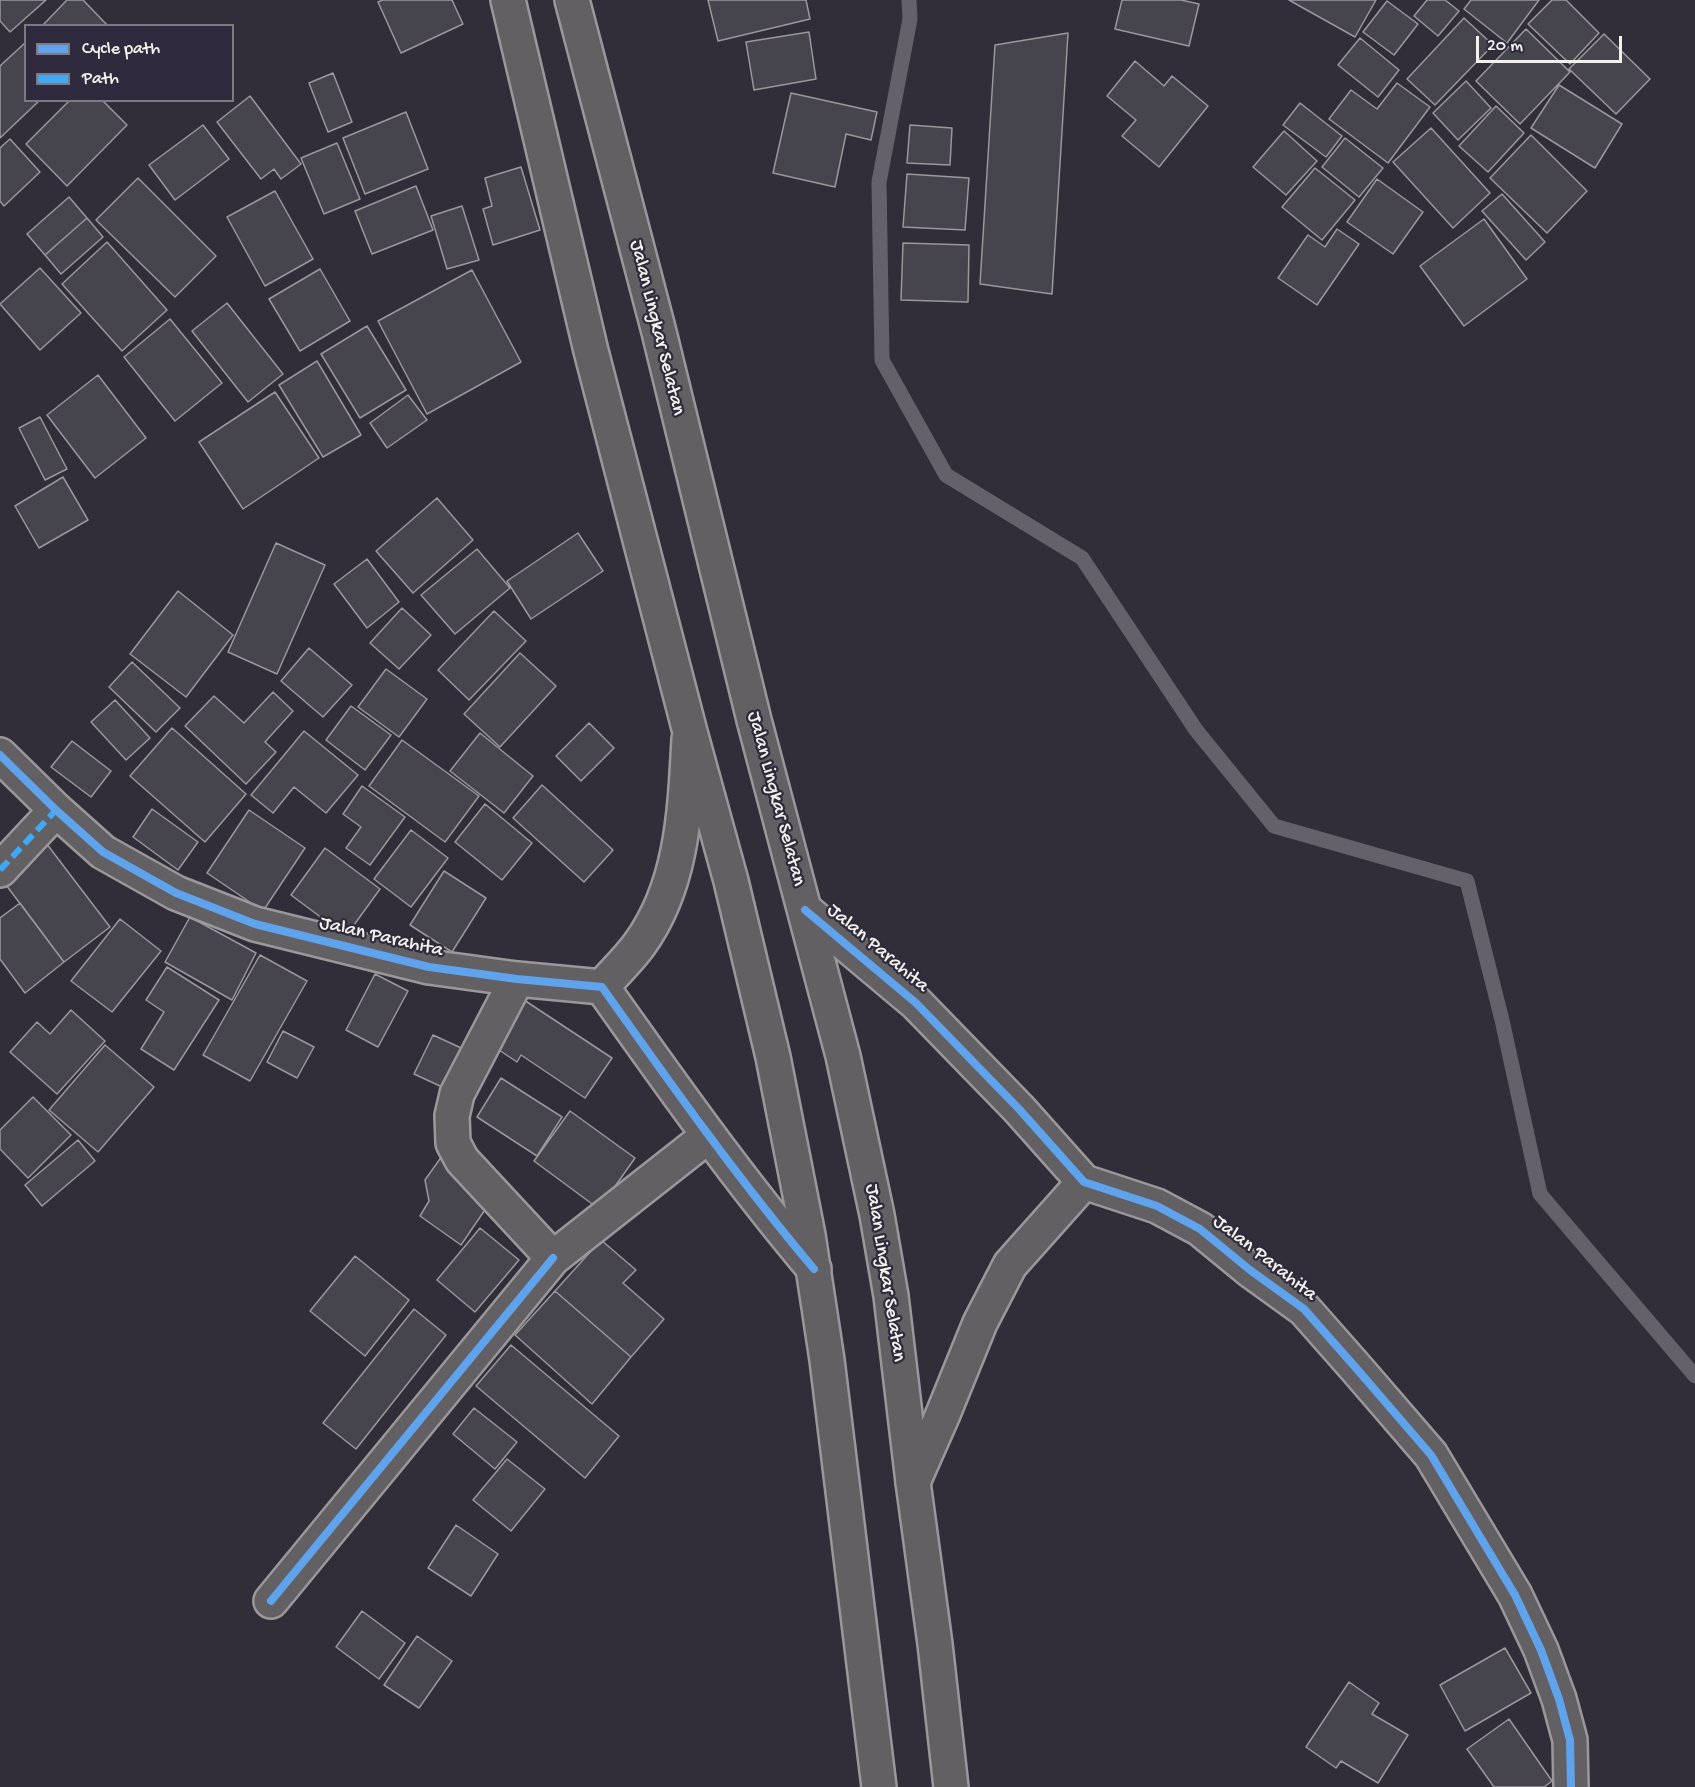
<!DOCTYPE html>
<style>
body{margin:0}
#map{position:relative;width:1695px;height:1787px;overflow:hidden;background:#312e39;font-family:"Gochi Hand",sans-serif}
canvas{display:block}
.legend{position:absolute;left:24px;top:24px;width:210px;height:78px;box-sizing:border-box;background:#2f2a3d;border:2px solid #7e7a81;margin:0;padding:8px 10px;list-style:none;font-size:18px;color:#f4f1e8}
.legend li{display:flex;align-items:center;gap:12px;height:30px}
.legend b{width:30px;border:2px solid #7e7a81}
.scale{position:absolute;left:1476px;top:36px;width:146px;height:27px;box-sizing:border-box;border:3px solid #f4f1e8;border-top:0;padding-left:8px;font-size:18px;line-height:21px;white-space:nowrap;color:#f4f1e8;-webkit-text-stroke:4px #2f2a3d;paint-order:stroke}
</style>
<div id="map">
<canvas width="1695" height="1787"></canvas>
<ul class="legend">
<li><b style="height:8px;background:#60a3ed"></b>Cycle path</li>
<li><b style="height:8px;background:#3fa9f5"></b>Path</li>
</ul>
<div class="scale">20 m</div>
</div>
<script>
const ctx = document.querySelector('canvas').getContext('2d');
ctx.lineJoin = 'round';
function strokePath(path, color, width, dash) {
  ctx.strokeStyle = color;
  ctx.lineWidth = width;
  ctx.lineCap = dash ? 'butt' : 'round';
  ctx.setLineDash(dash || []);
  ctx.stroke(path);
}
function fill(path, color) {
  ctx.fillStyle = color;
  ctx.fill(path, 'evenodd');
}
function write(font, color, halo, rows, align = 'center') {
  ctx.font = font + ' "Gochi Hand",sans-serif';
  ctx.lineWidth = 4.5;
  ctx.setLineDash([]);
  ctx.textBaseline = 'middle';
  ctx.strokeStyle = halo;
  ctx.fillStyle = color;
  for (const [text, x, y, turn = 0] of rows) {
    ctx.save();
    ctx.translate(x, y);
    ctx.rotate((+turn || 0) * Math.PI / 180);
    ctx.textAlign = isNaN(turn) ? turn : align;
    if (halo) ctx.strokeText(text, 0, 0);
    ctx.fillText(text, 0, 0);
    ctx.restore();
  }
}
const stream = new Path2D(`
 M 909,0 L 910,19 L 879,182 L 882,360 L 946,475 L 1082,558 L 1196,730 L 1274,826 L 1467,881 L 1502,1020 L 1540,1194 L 1695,1376`);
const building = new Path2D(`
 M 0,0 L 46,0 L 10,32 L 0,21 Z
 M 67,0 L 83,0 L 108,26 L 42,26 Z
 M 383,0 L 452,0 L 463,24 L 401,53 L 378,2 Z
 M 708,0 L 806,0 L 810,19 L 718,41 Z
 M 1122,0 L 1181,0 L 1199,4 L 1189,46 L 1115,29 Z
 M 1289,0 L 1376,0 L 1355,37 Z
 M 1427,0 L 1445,0 L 1459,11 L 1438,36 L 1414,16 Z
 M 1471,0 L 1539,0 L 1507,43 L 1464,9 Z
 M 1552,0 L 1566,0 L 1599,33 L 1570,64 L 1528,24 Z
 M 1387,1 L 1418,24 L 1394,55 L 1363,32 Z
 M 1464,18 L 1493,45 L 1435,105 L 1407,79 Z
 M 1526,29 L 1570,72 L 1520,124 L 1476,81 Z
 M 809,32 L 816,79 L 754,90 L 746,42 Z
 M 1068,33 L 1052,294 L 980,284 L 995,45 Z
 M 1604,34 L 1650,79 L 1616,114 L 1569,69 Z
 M 1360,38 L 1399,70 L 1378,97 L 1338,65 Z
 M 26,42 L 26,100 L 40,100 L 0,138 L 0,66 Z
 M 1135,61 L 1164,86 L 1172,76 L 1208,106 L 1159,167 L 1122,136 L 1136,120 L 1107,96 Z
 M 333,73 L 352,122 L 328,132 L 309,83 Z
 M 1466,81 L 1491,108 L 1458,140 L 1433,113 Z
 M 1397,83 L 1430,107 L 1388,163 L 1329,119 L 1351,90 L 1377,109 Z
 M 1559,85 L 1622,124 L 1595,168 L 1531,128 Z
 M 791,93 L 877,112 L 871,140 L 846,134 L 835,187 L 773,173 Z
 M 250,96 L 301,164 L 281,179 L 274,169 L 261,179 L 217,122 Z
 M 70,100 L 102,100 L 127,125 L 67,186 L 26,144 Z
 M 1300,103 L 1342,136 L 1326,157 L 1283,125 Z
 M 1496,106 L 1524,133 L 1488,172 L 1459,146 Z
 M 406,112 L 428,169 L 365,194 L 343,138 Z
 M 203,125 L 229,159 L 175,200 L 149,165 Z
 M 910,125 L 952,128 L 950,165 L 907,163 Z
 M 1431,128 L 1490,193 L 1453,228 L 1393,162 Z
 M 1284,131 L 1317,161 L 1286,195 L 1253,167 Z
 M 1531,135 L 1587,191 L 1547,233 L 1490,178 Z
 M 1345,138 L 1383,168 L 1359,197 L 1322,167 Z
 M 10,139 L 40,172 L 4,206 L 0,201 L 0,148 Z
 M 337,143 L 360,199 L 324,214 L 301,158 Z
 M 521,167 L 540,230 L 493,245 L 483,209 L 492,206 L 485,178 Z
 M 1315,168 L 1355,200 L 1322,240 L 1282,207 Z
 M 907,174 L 969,178 L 965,230 L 903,227 Z
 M 138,178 L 216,256 L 175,297 L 96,220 Z
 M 1377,179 L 1423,212 L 1393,254 L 1347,222 Z
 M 416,186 L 433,230 L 372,254 L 355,211 Z
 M 275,191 L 313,259 L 265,286 L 227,217 Z
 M 1502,194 L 1545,242 L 1526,260 L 1482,211 Z
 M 69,197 L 87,218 L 45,255 L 27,234 Z
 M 462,206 L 479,260 L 447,269 L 431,216 Z
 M 87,218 L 103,237 L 61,274 L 45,255 Z
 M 1484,219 L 1527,279 L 1464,326 L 1420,266 Z
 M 1337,229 L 1359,244 L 1317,305 L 1278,278 L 1308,235 L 1325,247 Z
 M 107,242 L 167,310 L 122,351 L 62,284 Z
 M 903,243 L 969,245 L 968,302 L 901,300 Z
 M 40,268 L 81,313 L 40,350 L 0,304 Z
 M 320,269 L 350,321 L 300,351 L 269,299 Z
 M 472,270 L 521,362 L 427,414 L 378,321 Z
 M 227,303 L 283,374 L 248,402 L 192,331 Z
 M 170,319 L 222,383 L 175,421 L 124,357 Z
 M 367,326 L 406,390 L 360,418 L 321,354 Z
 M 317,361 L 361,435 L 323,457 L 279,385 Z
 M 98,375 L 146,438 L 95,478 L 47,415 Z
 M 275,392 L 319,458 L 243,509 L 199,442 Z
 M 408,395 L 427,420 L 387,448 L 370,423 Z
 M 40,417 L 67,469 L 45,480 L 19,428 Z
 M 63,477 L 88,520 L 39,548 L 15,506 Z
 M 437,498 L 473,540 L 413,593 L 376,551 Z
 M 578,533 L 603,571 L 531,619 L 507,581 Z
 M 276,543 L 325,565 L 277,674 L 228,652 Z
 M 477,549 L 510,588 L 455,634 L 421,595 Z
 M 367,559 L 399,602 L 367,628 L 334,584 Z
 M 178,591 L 233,635 L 186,697 L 130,654 Z
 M 402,608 L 431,635 L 399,669 L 370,643 Z
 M 494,611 L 526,641 L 469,700 L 438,670 Z
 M 309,648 L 352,685 L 323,717 L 281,681 Z
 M 520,653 L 556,686 L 500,747 L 464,714 Z
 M 132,662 L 180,708 L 156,732 L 109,687 Z
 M 386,669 L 427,699 L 399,737 L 358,707 Z
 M 273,692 L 293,711 L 265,742 L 276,752 L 246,784 L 185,726 L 214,696 L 244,723 Z
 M 115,700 L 150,738 L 126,760 L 91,722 Z
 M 351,706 L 391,735 L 365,770 L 326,740 Z
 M 589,723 L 614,748 L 581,781 L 556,756 Z
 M 172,728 L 246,794 L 205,842 L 130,776 Z
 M 304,731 L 358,775 L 326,813 L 294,787 L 273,813 L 251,795 Z
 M 480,733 L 533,776 L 504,813 L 450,771 Z
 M 402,740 L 479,796 L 445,842 L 369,786 Z
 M 72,741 L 111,771 L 91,797 L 51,767 Z
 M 542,785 L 613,850 L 584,882 L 513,818 Z
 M 362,786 L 405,817 L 370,865 L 346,848 L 361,827 L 343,814 Z
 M 485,804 L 532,843 L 502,880 L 455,842 Z
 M 152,809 L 198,842 L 178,870 L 133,837 Z
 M 249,810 L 305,848 L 263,911 L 207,873 Z
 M 411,830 L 448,858 L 411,907 L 374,879 Z
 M 43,839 L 110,927 L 64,962 L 0,877 Z
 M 325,848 L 380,889 L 346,936 L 291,895 Z
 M 444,871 L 486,898 L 452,952 L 410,925 Z
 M 20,903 L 64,962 L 25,993 L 0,959 L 0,918 Z
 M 190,917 L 256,953 L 232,1000 L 165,962 Z
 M 120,919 L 161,951 L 112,1012 L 71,981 Z
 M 260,955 L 307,981 L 250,1081 L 203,1055 Z
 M 167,967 L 219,1000 L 174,1070 L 141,1049 L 164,1012 L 146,1000 Z
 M 375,974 L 408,991 L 378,1047 L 346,1030 Z
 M 521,998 L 612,1058 L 585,1098 L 521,1055 L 517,1062 L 490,1044 Z
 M 71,1010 L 105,1041 L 57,1094 L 10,1052 L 37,1022 L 50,1034 Z
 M 283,1031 L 314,1047 L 297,1078 L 267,1062 Z
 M 433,1035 L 472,1053 L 453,1092 L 414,1074 Z
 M 105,1045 L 154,1087 L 98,1152 L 49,1110 Z
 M 501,1078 L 562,1117 L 537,1156 L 477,1117 Z
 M 33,1097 L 71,1135 L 28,1178 L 0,1149 L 0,1130 Z
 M 570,1111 L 635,1158 L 599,1209 L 534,1161 Z
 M 78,1140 L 95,1161 L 42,1206 L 25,1185 Z
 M 447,1149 L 493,1198 L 461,1245 L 420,1216 L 429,1201 L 425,1180 Z
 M 480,1228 L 519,1260 L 475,1312 L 437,1280 Z
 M 601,1240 L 636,1270 L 623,1283 L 664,1319 L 631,1357 L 555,1291 Z
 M 355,1256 L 409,1300 L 365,1356 L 310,1311 Z
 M 555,1291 L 631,1357 L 592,1404 L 515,1335 Z
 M 414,1309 L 446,1335 L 356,1449 L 323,1423 Z
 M 511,1345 L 619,1436 L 585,1478 L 476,1386 Z
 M 474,1408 L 517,1442 L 495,1469 L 453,1434 Z
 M 507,1459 L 545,1489 L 511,1531 L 473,1500 Z
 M 456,1525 L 498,1554 L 471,1596 L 428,1568 Z
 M 362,1611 L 405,1643 L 379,1679 L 336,1647 Z
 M 417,1636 L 452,1661 L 419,1708 L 384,1685 Z
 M 1505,1648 L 1531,1693 L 1465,1731 L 1440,1685 Z
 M 1349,1682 L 1379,1703 L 1372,1714 L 1408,1735 L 1378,1783 L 1341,1761 L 1336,1768 L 1306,1747 Z
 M 1509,1719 L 1552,1781 L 1544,1787 L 1494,1787 L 1467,1749 Z`);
const minor = new Path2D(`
 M 0,755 L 56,810 L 103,852 L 176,893 L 255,924 L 429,967 L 517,979 L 602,987 C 670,1083 738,1179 814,1269
 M 0,870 L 56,810
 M 805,910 L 916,1003 L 1019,1109 L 1084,1182 L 1157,1206 L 1200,1229 L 1250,1270 L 1304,1309 L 1356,1368 L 1431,1455 L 1515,1595 L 1541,1650 L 1559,1699 L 1570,1740 L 1571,1787
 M 517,979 L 457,1094 L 452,1116 L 453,1143 L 462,1160 L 553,1258 L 708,1136
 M 602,987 C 614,973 628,960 639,945 C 683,885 685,810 689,739
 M 913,1482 L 943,1414 L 980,1323 L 1010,1265 L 1084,1182
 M 271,1601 L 553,1258`);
const primary = new Path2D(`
 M 508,0 L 591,351 L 690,732 L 731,881 L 773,1057 L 808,1235 L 827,1360 L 879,1787
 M 572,0 L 659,332 L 754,720 L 843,1056 L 877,1215 L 891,1296 L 913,1482 L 935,1644 L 951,1787`);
const quiet = new Path2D(`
 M 0,870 L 56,810`);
const cycleway = new Path2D(`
 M 0,755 L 56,810 L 103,852 L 176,893 L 255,924 L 429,967 L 517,979 L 602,987 C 670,1083 738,1179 814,1269
 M 805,910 L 916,1003 L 1019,1109 L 1084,1182 L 1157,1206 L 1200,1229 L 1250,1270 L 1304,1309 L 1356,1368 L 1431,1455 L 1515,1595 L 1541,1650 L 1559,1699 L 1570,1740 L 1571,1787
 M 271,1601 L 553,1258`);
const streetNames = [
 ["Jalan Lingkar Selatan",656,328,76],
 ["Jalan Lingkar Selatan",775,799,75],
 ["Jalan Parahita",381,938,13],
 ["Jalan Parahita",877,949,40],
 ["Jalan Parahita",1264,1259,38],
 ["Jalan Lingkar Selatan",884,1273,81]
];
strokePath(stream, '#65616b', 15);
fill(building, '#46444c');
strokePath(building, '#9a989b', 1.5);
strokePath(minor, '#9a989b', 38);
strokePath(primary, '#9a989b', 38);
strokePath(minor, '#626063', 33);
strokePath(primary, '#626063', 33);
strokePath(quiet, '#3fa9f5', 6, [12, 6]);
strokePath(cycleway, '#60a3ed', 8);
write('20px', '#f4f1e8', '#2f2a3d', streetNames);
</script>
